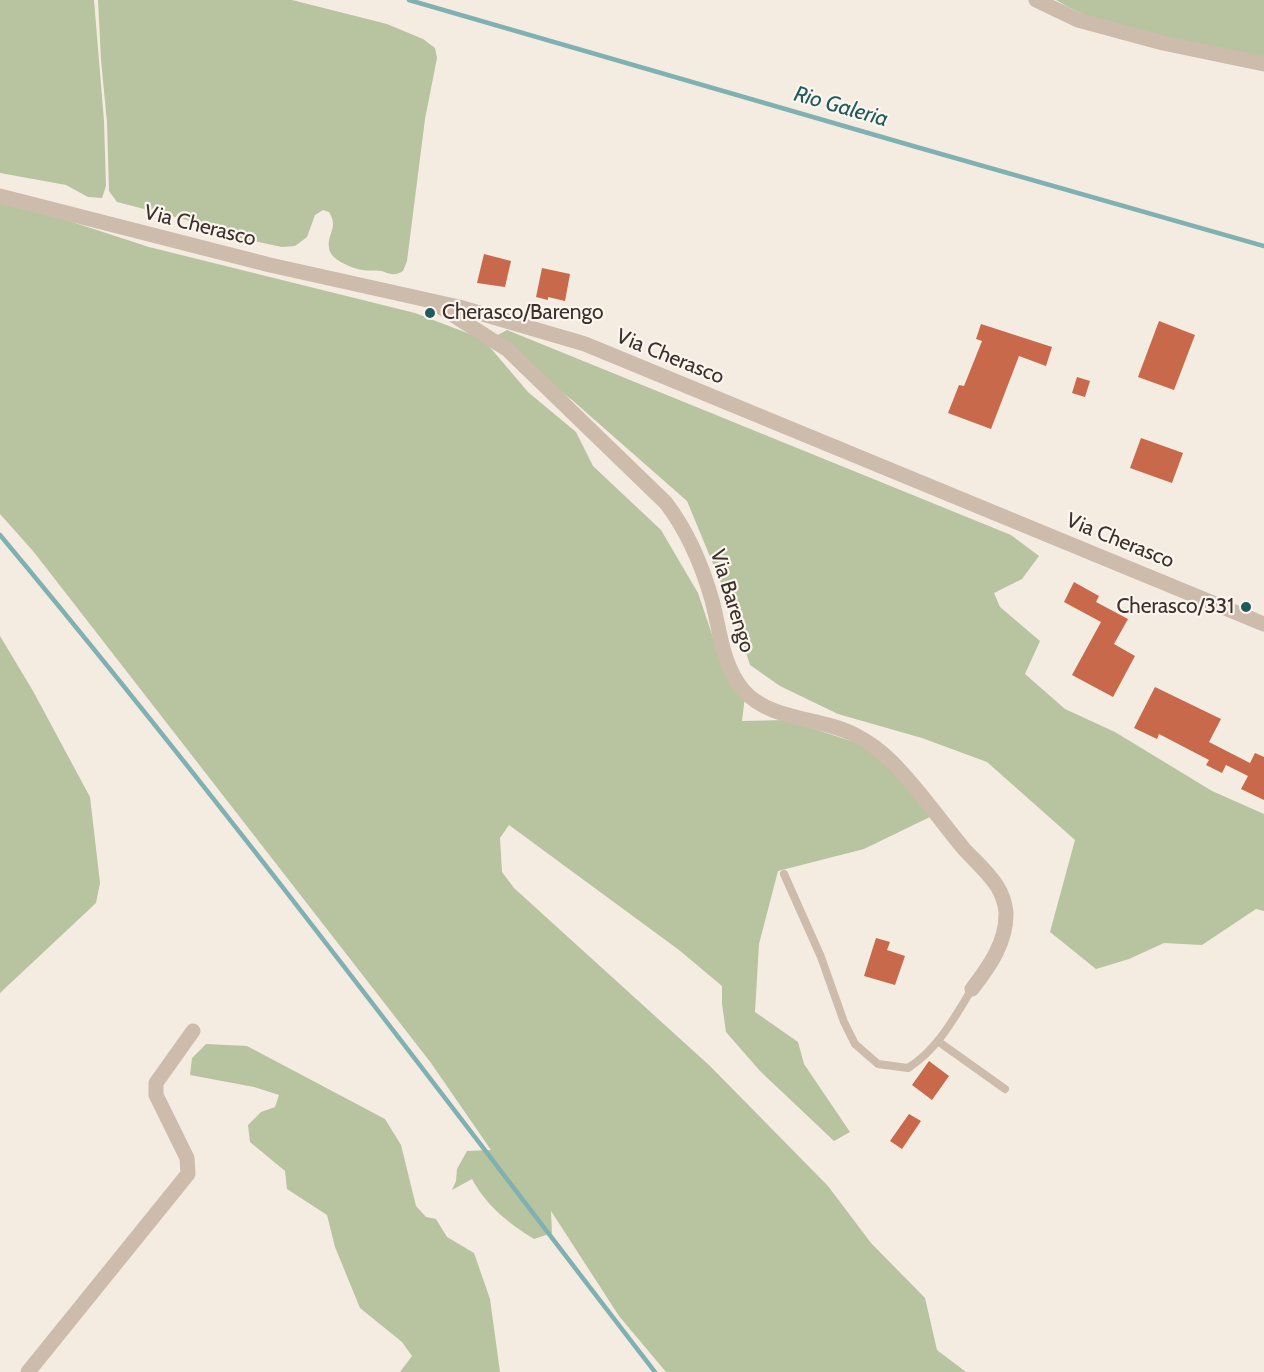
<!DOCTYPE html>
<style>
body{margin:0}
canvas{display:block;background:#f4ebe1}
</style>
<canvas width="1264" height="1372"></canvas>
<script>
const ctx = document.querySelector('canvas').getContext('2d');
ctx.lineJoin = 'round';
function fill(path, color) {
  ctx.fillStyle = color;
  ctx.fill(path, 'evenodd');
}
function strokePath(path, color, width, dash) {
  ctx.strokeStyle = color;
  ctx.lineWidth = width;
  ctx.lineCap = dash ? 'butt' : 'round';
  ctx.setLineDash(dash || []);
  ctx.stroke(path);
}
function write(font, color, halo, rows, align = 'center') {
  ctx.font = font + ' Cabin,sans-serif';
  ctx.lineWidth = 4.5;
  ctx.setLineDash([]);
  ctx.textBaseline = 'middle';
  ctx.strokeStyle = halo;
  ctx.fillStyle = color;
  for (const [text, x, y, turn = 0] of rows) {
    ctx.save();
    ctx.translate(x, y);
    ctx.rotate((+turn || 0) * Math.PI / 180);
    ctx.textAlign = isNaN(turn) ? turn : align;
    if (halo) ctx.strokeText(text, 0, 0);
    ctx.fillText(text, 0, 0);
    ctx.restore();
  }
}
const green = new Path2D(`
 M 0,0 L 94,0 L 104,121 L 106,186 L 102,198 L 88,197 L 66,185 L 0,173 Z
 M 98,0 L 292,0 L 387,24 L 423,39 L 435,48 L 437,58 L 425,119 L 407,261 L 403,271 C 401,272 398,274 395,274 C 390,275 386,272 381,271 C 375,270 368,271 362,270 C 352,268 330,260 329,248 C 327,233 339,228 329,212 L 323,210 L 315,215 L 307,237 L 295,246 L 282,247 L 230,236 L 187,220 L 117,202 L 109,191 L 107,122 L 101,60 Z
 M 1056,0 L 1264,0 L 1264,59 C 1196,45 1115,36 1056,0 Z
 M 0,201 L 23,206 L 149,247 L 415,313 L 483,339 L 528,392 L 576,432 L 593,466 L 661,530 L 698,593 L 722,664 L 745,696 L 742,721 L 787,720 L 857,743 L 893,768 L 932,816 L 864,849 L 778,871 L 759,944 L 755,1012 L 798,1042 L 804,1064 L 850,1132 L 834,1141 L 760,1071 L 726,1032 L 722,1004 L 722,986 L 679,950 L 509,825 L 500,838 L 502,872 L 514,888 L 710,1066 L 828,1186 L 871,1243 L 925,1298 L 937,1350 L 966,1372 L 666,1372 L 619,1316 L 551,1211 L 552,1233 L 534,1239 C 508,1223 487,1206 472,1179 L 452,1190 L 456,1181 L 457,1169 L 467,1151 L 491,1150 L 431,1063 L 33,551 L 0,514 Z
 M 507,330 L 1011,535 L 1039,556 L 1022,579 L 994,593 L 1000,607 L 1040,641 L 1025,674 L 1065,709 L 1115,732 L 1212,791 L 1264,814 L 1264,911 L 1256,909 L 1202,945 L 1164,943 L 1129,959 L 1096,969 L 1050,932 L 1075,840 L 987,762 L 922,738 L 838,714 L 780,686 L 750,665 L 733,612 L 687,501 L 572,400 L 492,338 Z
 M 0,636 L 33,691 L 90,797 L 100,883 L 96,903 L 0,993 Z
 M 206,1044 L 247,1046 L 385,1119 L 401,1145 L 416,1206 L 426,1217 L 436,1219 L 447,1237 L 474,1253 L 490,1299 L 500,1372 L 400,1372 L 412,1356 L 402,1342 L 360,1308 L 335,1247 L 327,1215 L 287,1189 L 285,1171 L 250,1142 L 248,1125 L 261,1112 L 275,1107 L 279,1095 L 254,1087 L 190,1075 L 192,1058 Z`);
const stream = new Path2D(`
 M 409,0 L 913,146 L 1264,246
 M 0,535 C 227,807 439,1092 655,1372`);
const building = new Path2D(`
 M 484,254 L 511,261 L 505,287 L 477,283 Z
 M 542,268 L 570,274 L 565,301 L 548,297 L 548,300 L 536,297 Z
 M 1159,321 L 1195,335 L 1174,390 L 1138,377 Z
 M 981,324 L 1052,347 L 1046,366 L 1019,356 L 991,429 L 948,413 L 959,385 L 964,386 L 982,341 L 976,339 Z
 M 1077,377 L 1090,381 L 1085,397 L 1072,393 Z
 M 1141,438 L 1183,453 L 1172,483 L 1130,468 Z
 M 1074,582 L 1099,596 L 1096,602 L 1128,619 L 1114,644 L 1135,656 L 1113,697 L 1072,675 L 1101,622 L 1064,602 Z
 M 1155,687 L 1221,719 L 1209,742 L 1250,763 L 1255,753 L 1264,757 L 1264,800 L 1241,789 L 1248,776 L 1226,765 L 1222,773 L 1206,765 L 1209,760 L 1159,734 L 1157,739 L 1134,728 Z
 M 876,938 L 890,942 L 887,950 L 905,956 L 895,985 L 864,976 Z
 M 929,1061 L 949,1076 L 932,1100 L 912,1085 Z
 M 909,1114 L 921,1121 L 902,1149 L 890,1141 Z`);
const service = new Path2D(`
 M 784,874 L 821,957 L 844,1022 L 855,1044 L 878,1064 L 908,1068 C 938,1049 954,1018 972,989
 M 939,1042 L 1005,1089`);
const minor = new Path2D(`
 M 1036,0 L 1078,20 L 1163,43 L 1264,64
 M 0,196 L 270,265 L 459,307 L 585,344 L 1264,624
 M 442,308 L 508,350 L 666,503 C 688,532 702,565 712,600 C 720,630 722,665 743,690 C 770,721 821,717 855,735 C 869,742 881,751 892,762 C 918,788 940,820 964,849 C 975,861 988,872 997,886 C 1002,894 1005,903 1006,912 C 1007,942 989,967 972,989
 M 28,1372 L 188,1174 L 187,1158 L 156,1095 L 156,1083 L 193,1031`);
const markers = [
 [430,313,6,"#1f5a5e"],
 [1246,607,6,"#1f5a5e"]
];
const streetNames = [
 ["Via Cherasco",200,226,14],
 ["Via Cherasco",670,357,22],
 ["Via Cherasco",1120,541,22],
 ["Via Barengo",732,601,73]
];
const poiNames = [
 ["Cherasco/Barengo",442,313],
 ["Cherasco/331",1234,607,"right"]
];
const waterNames = [
 ["Rio Galeria",841,107,16]
];
fill(green, '#b8c4a0');
strokePath(stream, '#7fb0b2', 4.5);
fill(building, '#c8694b');
strokePath(service, '#cdbbac', 8);
strokePath(minor, '#cdbbac', 15);
for (const [x, y, r, color] of markers) {
  const dot = new Path2D();
  dot.arc(x, y, r, 0, 2 * Math.PI);
  ctx.fillStyle = color;
  ctx.fill(dot);
  strokePath(dot, '#fbf5ee', 2);
}
write('21px', '#3b302b', '#fbf5ee', streetNames);
write('21px', '#3b302b', '#fbf5ee', poiNames, 'left');
write('italic 22px', '#1f5a5e', '#fbf5ee', waterNames);
</script>
